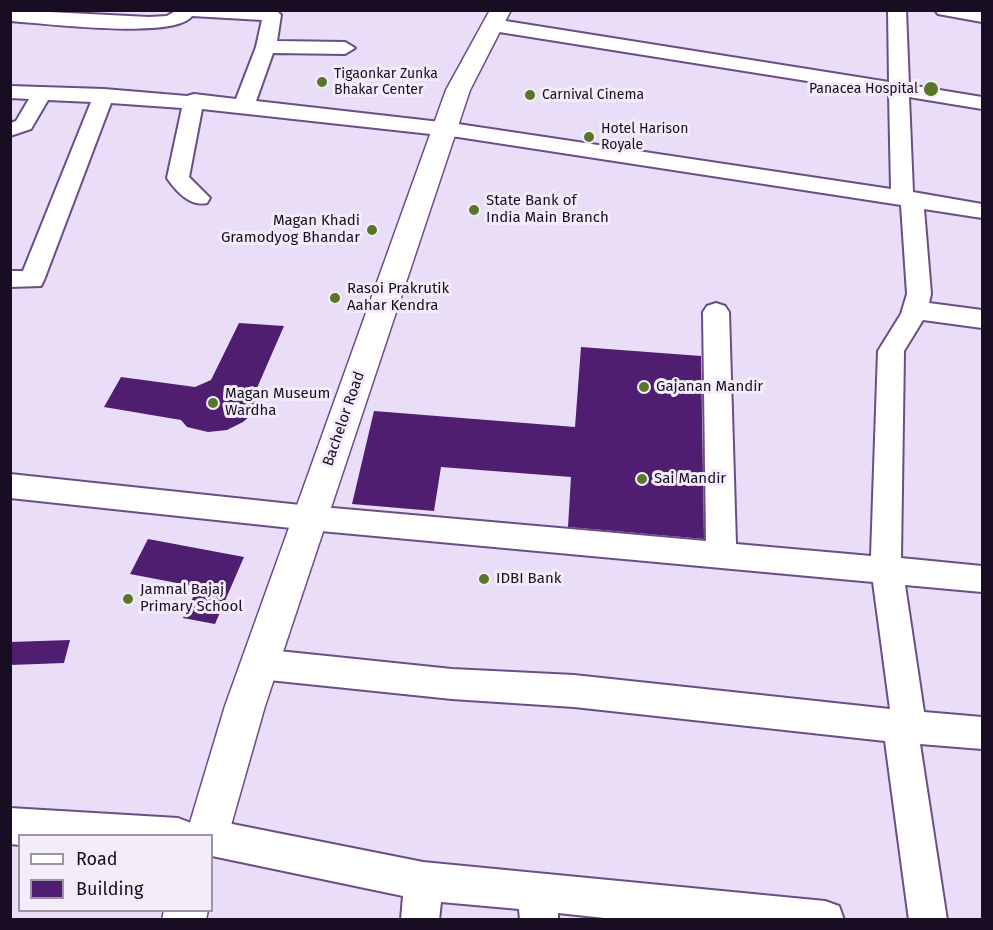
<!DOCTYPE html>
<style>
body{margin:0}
#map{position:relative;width:993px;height:930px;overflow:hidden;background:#e9ddf7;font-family:"Fira Sans",sans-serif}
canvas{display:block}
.frame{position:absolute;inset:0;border:12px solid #190d23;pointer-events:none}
.legend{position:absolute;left:18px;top:834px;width:195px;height:78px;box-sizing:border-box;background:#f3edfa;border:2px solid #9c93a4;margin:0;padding:8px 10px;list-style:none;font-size:18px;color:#190d23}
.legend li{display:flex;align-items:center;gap:12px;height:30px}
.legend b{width:30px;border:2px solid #9c93a4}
</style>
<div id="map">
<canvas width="993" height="930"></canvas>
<div class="frame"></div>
<ul class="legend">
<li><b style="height:8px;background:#fff"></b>Road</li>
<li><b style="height:16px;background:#4f1e71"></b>Building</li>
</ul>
</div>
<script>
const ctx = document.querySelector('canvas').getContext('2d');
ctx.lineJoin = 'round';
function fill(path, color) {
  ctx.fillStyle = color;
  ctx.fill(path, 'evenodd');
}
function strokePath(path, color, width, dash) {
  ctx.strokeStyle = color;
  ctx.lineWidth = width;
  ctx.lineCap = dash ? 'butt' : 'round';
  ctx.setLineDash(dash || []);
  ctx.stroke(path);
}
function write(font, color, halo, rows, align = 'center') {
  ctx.font = font + ' "Fira Sans",sans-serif';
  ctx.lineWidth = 6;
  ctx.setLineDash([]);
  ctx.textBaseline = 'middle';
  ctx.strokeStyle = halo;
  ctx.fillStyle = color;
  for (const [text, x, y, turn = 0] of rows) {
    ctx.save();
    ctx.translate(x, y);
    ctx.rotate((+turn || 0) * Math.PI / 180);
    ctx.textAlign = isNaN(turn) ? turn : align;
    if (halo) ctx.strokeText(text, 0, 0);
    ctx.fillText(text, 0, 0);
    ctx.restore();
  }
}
const building = new Path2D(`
 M 239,323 L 284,326 L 257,388 L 256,403 L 251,415 L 243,422 L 227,430 L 208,432 L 187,427 L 181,420 L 104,407 L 121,377 L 195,387 L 211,380 Z
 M 581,347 L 701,356 L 704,539 L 568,527 L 571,477 L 441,467 L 434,511 L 352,504 L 374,411 L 575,427 Z
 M 148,539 L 244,557 L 215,624 L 183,618 L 198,587 L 130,574 Z
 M 70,640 L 64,663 L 10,665 L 10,642 Z`);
const street = new Path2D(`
 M 10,10 L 149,17 L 167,16 L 177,10 L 276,10 L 281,15 L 277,41 L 345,42 L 355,48 L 345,54 L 273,53 L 256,101 L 458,124 L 891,189 L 889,94 L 493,31 L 484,25 L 493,19 L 889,82 L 888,10 L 906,10 L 909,85 L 982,97 L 982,109 L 909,97 L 913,192 L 982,204 L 982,218 L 924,209 L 931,294 L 929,303 L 982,310 L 982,328 L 923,320 L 904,351 L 901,558 L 982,566 L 982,592 L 905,585 L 924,712 L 982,717 L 982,749 L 920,744 L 947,920 L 909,920 L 885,741 L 574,707 L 452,699 L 259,679 L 247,675 L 243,664 L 247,653 L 259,649 L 452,669 L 574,675 L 890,709 L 873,582 L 310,530 L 10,498 L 10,474 L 310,506 L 706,541 L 703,312 L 707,306 L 716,303 L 725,306 L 729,312 L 736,544 L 871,556 L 878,351 L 901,314 L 907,294 L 901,205 L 458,137 L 202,109 L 189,177 L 210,198 L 207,203 C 190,207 176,191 167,178 L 182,108 L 111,103 L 44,280 L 41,286 L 10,287 L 10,271 L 23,271 L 91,102 L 48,100 L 31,129 L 10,136 L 10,123 L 16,121 L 29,99 L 10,98 L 10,86 L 104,89 L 187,96 L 194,94 L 236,99 L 256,47 L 262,20 L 192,16 C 175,40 42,23 10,21 Z
 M 935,10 L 982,12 L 982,22 L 938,14 Z
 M 10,808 L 178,818 L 191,823 L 195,834 L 199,825 L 212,820 L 423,862 L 825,901 L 839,906 L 844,920 L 623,920 L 558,913 L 558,920 L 520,920 L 519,909 L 441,902 L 439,920 L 401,920 L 403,896 L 212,856 L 212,836 L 20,836 L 20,845 L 10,844 Z`);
const secondary = new Path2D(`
 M 490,10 L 511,10 L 470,90 L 265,706 L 228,836 L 222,851 L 212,855 L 212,836 L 186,836 L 225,706 L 446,90 Z
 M 164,910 L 208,910 L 206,920 L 162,920 Z`);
const markers = [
 [322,82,6,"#587529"],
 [931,89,8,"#587529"],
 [530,95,6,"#587529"],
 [589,137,6,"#587529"],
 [474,210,6,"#587529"],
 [372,230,6,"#587529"],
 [335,298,6,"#587529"],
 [644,387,6,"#587529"],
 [213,403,6,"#587529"],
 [642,479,6,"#587529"],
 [484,579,6,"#587529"],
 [128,599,6,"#587529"]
];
const farPoinames = [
 ["Tigaonkar Zunka",334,74],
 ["Bhakar Center",334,90],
 ["Panacea Hospital",918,89,"right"],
 ["Carnival Cinema",542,95],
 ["Hotel Harison",601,129],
 ["Royale",601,145]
];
const poiNames = [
 ["State Bank of",486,201],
 ["India Main Branch",486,218],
 ["Magan Khadi",360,221,"right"],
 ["Gramodyog Bhandar",360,238,"right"],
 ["Rasoi Prakrutik",347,289],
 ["Aahar Kendra",347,306],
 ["Gajanan Mandir",656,387],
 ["Magan Museum",225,394],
 ["Wardha",225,411],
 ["Sai Mandir",654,479],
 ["IDBI Bank",496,579],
 ["Jamnal Bajaj",140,590],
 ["Primary School",140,607]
];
const streetNames = [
 ["Bachelor Road",344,419,-71]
];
fill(building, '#4f1e71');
strokePath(street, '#6b4e86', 4);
strokePath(secondary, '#6b4e86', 3);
fill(street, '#fff');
fill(secondary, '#fff');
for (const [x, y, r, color] of markers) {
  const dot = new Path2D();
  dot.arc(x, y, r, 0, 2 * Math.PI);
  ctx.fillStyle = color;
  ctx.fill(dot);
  strokePath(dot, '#f3edfa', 2);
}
write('14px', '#190d23', '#f3edfa', farPoinames, 'left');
write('15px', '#190d23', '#f3edfa', poiNames, 'left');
write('15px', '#190d23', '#f3edfa', streetNames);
</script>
